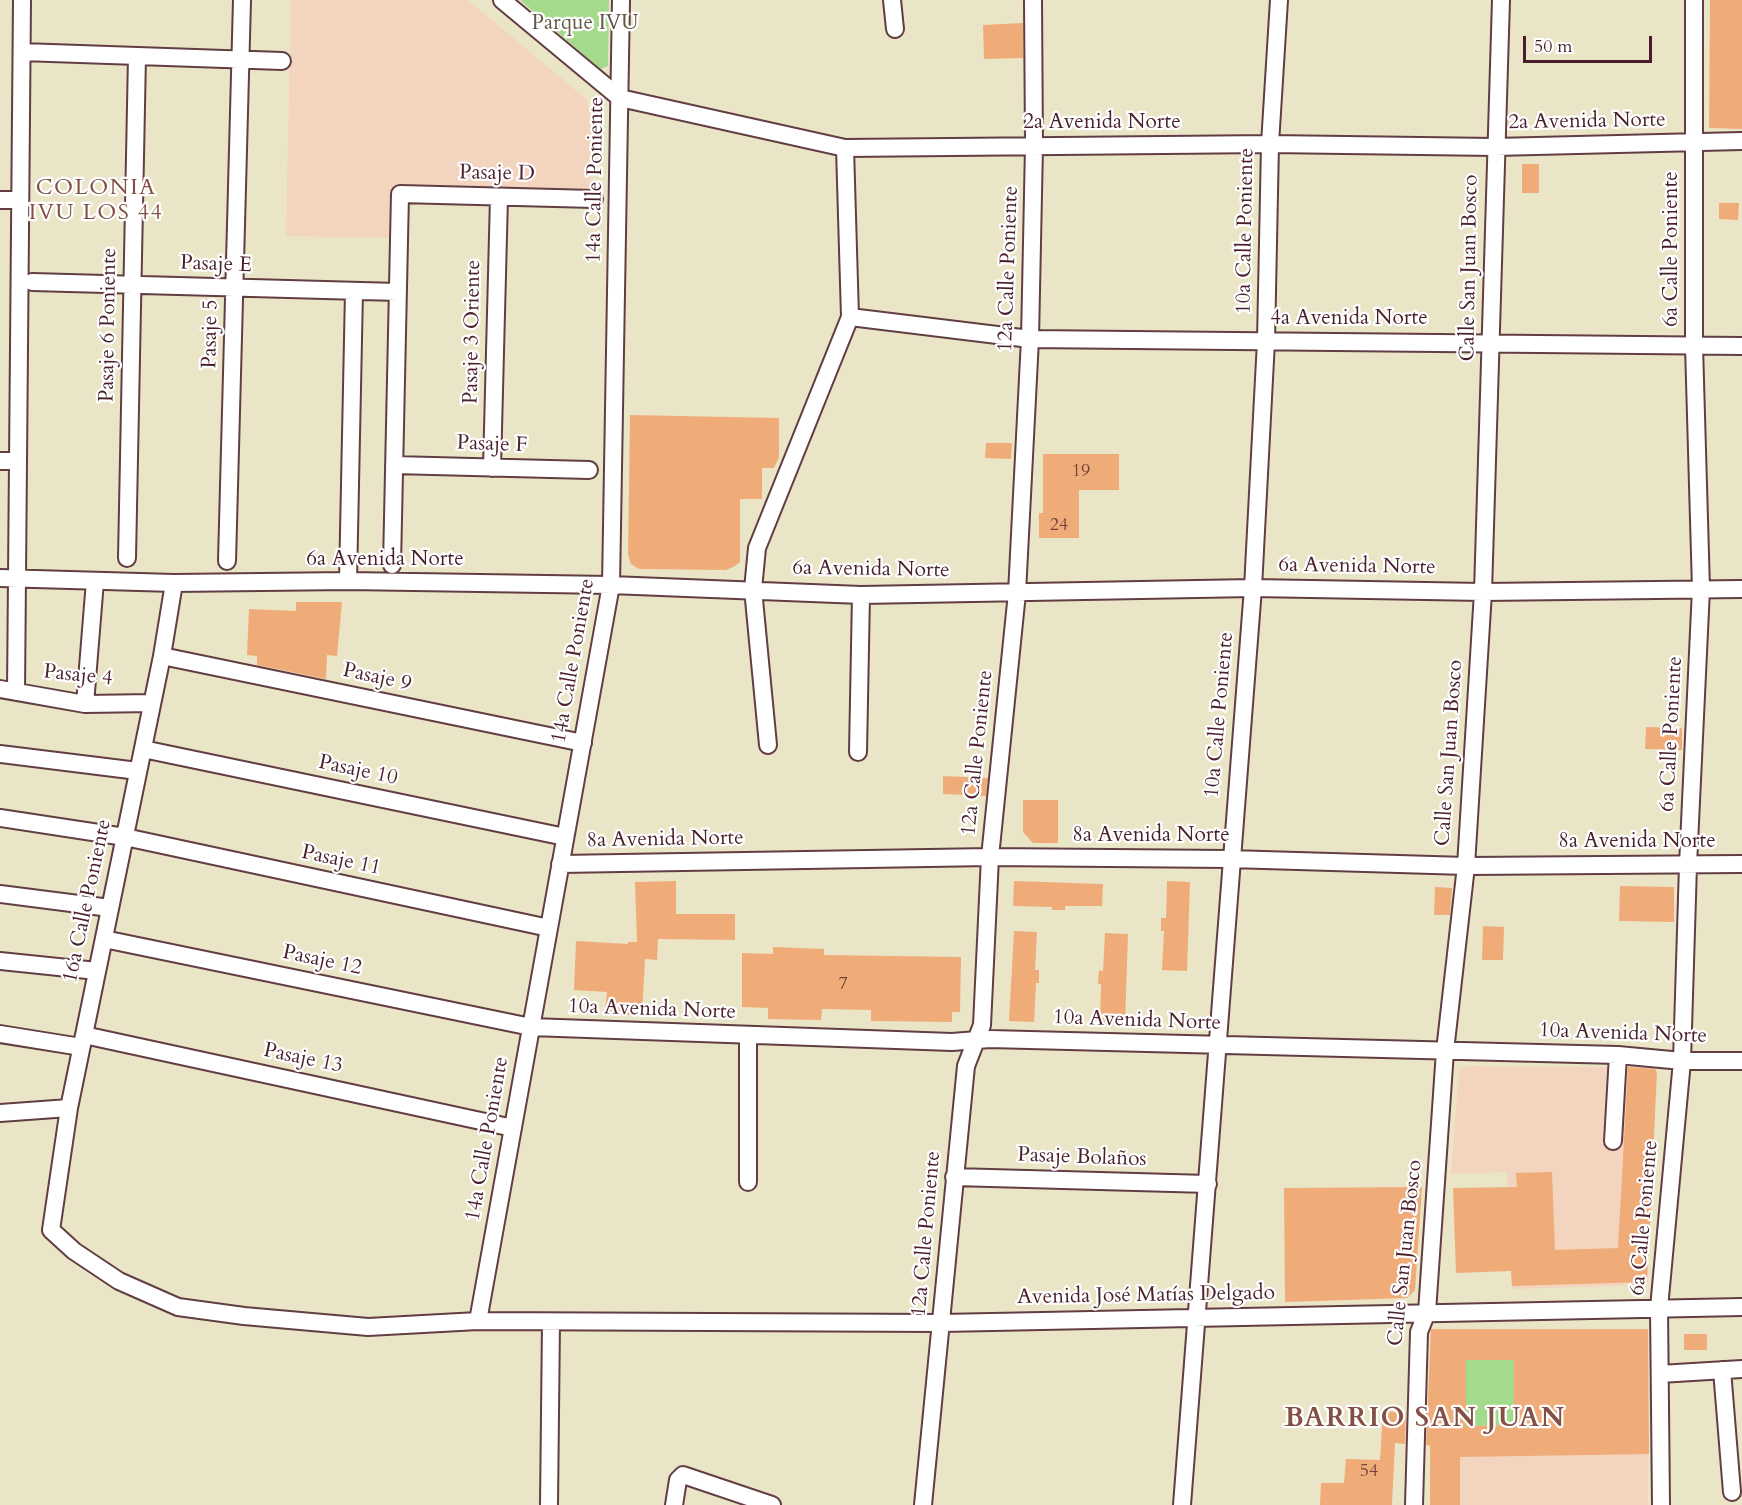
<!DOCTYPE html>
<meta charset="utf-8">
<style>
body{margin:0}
#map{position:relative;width:1742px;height:1505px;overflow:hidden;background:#ebe5c7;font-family:Cardo,serif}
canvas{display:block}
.scale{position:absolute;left:1523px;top:36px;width:129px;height:27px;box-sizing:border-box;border:3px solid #4a1f2b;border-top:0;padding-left:8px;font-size:18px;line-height:21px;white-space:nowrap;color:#4a1f2b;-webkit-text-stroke:4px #fff;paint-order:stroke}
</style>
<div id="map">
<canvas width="1742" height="1505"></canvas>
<div class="scale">50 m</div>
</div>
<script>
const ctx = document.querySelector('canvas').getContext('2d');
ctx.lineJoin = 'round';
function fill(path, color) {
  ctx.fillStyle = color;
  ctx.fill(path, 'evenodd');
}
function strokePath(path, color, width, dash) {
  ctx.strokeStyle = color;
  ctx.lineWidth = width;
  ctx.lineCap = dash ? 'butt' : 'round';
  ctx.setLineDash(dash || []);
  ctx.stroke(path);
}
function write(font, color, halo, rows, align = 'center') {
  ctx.font = font + ' Cardo,serif';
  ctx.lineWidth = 4.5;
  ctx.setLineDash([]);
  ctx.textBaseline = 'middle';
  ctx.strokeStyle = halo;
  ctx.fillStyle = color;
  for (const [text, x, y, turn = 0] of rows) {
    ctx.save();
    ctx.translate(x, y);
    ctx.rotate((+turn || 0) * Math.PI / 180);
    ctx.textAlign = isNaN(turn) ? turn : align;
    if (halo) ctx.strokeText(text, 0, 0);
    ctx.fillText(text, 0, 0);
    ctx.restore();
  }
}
const built = new Path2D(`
 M 291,0 L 468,0 L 586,99 L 592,117 L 590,195 L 390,190 L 389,238 L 286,236 Z
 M 1465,1066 L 1650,1067 L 1656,1070 L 1647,1285 L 1512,1289 L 1507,1172 L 1451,1174 L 1459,1070 Z
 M 1430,1329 L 1648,1329 L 1648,1505 L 1430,1505 Z`);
const green = new Path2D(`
 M 520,0 L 609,0 L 608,66 L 601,69 L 598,67 Z
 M 1466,1360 L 1514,1360 L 1514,1425 L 1466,1426 Z`);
const building = new Path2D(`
 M 1710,0 L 1742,0 L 1742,129 L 1709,128 Z
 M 1023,23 L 1023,58 L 984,59 L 983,25 Z
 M 1522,164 L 1539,164 L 1539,193 L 1522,193 Z
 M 1719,203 L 1739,203 L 1738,220 L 1719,219 Z
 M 630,415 L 779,418 L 779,457 L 774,468 L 762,468 L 762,499 L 740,499 L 740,562 L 735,566 L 726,570 L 639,569 L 631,564 L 628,555 Z
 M 986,443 L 1012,443 L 1011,459 L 985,458 Z
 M 1043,454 L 1119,454 L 1119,490 L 1079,490 L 1079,538 L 1039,538 L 1039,513 L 1043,513 Z
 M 296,602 L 342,602 L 337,656 L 327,655 L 326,679 L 257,665 L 257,656 L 247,655 L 249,609 L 296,611 Z
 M 1646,727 L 1682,728 L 1682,750 L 1645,749 Z
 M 943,776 L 988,778 L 986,796 L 943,794 Z
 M 1023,800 L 1058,800 L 1058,843 L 1033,843 L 1023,832 Z
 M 676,881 L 676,914 L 735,914 L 735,940 L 658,939 L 657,960 L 645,959 L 642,1016 L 605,1013 L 607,992 L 574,990 L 576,941 L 628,944 L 628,942 L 637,942 L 635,882 Z
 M 1014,881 L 1103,884 L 1102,906 L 1065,906 L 1065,910 L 1052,910 L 1052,907 L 1013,906 Z
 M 1167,881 L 1190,882 L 1187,971 L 1162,970 L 1164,931 L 1161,931 L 1161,918 L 1166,918 Z
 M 1620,886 L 1674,887 L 1674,922 L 1619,921 Z
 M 1435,887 L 1452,888 L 1450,915 L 1434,915 Z
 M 1483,926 L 1504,927 L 1503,960 L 1482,960 Z
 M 1014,931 L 1037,932 L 1035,970 L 1039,970 L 1039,983 L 1036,983 L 1034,1022 L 1009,1021 Z
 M 1105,933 L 1128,934 L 1125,1024 L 1100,1023 L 1101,984 L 1098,984 L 1099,970 L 1103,971 Z
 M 773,947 L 824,949 L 824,955 L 961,957 L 960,1012 L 952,1012 L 952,1022 L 871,1021 L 871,1010 L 822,1009 L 821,1020 L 768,1019 L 768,1008 L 742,1007 L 742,953 L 773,954 Z
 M 1628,1067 L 1655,1069 L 1657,1073 L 1647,1282 L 1512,1286 L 1511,1271 L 1456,1273 L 1453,1188 L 1517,1187 L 1516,1173 L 1552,1172 L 1555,1250 L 1618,1248 Z
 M 1422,1187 L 1415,1290 L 1407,1298 L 1285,1302 L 1284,1188 Z
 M 1431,1329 L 1648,1329 L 1649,1454 L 1460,1457 L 1460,1505 L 1430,1505 L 1430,1446 L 1426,1445 ZM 1466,1360 L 1514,1360 L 1514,1425 L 1466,1426 Z
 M 1684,1334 L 1707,1334 L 1707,1350 L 1684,1350 Z
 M 1383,1411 L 1406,1413 L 1405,1444 L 1395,1443 L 1392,1505 L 1320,1505 L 1321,1483 L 1344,1483 L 1346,1459 L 1380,1460 Z`);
const minor = new Path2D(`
 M 502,0 L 620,98 L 845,148 L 1270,144 L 1495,147 L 1742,141
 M 892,0 L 895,29
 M 22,52 L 282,61
 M 0,200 L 20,200
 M 32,282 L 398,292
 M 850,317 L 1030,339 L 1742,346
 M 0,461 L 18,461
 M 394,465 L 589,470
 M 492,468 L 499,197
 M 127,558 L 137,56
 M 227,561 L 242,0
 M 392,565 L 400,194 L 594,199
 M 0,578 L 174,583 L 348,581 L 611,585 L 861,595 L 1253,588 L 1483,592 L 1742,589
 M 348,581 L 354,291
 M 174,583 L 162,656 L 69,1108 L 51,1230 L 74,1251 L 119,1281 L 178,1307 L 244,1316 L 368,1327 L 478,1321 L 942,1323 L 1742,1307
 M 162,656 L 583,743
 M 0,689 L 85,704 L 152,703
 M 16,692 L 22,0
 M 85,704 L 95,581
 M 768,745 L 753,589 L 757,548 L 850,317 L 845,148
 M 143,749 L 565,837
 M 858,752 L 861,595
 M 0,754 L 138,771
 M 0,818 L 125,837 L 549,928
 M 560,864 L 990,857 L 1230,859 L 1466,866 L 1742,864
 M 0,894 L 110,908
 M 104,939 L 531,1027 L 952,1042 L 990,1039 L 1618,1055 L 1682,1061 L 1742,1061
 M 0,961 L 97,971
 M 0,1034 L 81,1047
 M 84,1035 L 513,1128
 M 748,1036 L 748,1182
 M 0,1113 L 69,1108
 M 1613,1141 L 1618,1055
 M 954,1177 L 1208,1184
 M 478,1321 L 611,585 L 621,0
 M 1722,1370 L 1732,1492
 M 1660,1374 L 1742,1369
 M 549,1505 L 551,1322
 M 674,1505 L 678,1480 L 683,1475 L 772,1505
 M 923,1505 L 966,1066 L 982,1025 L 990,857 L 1017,593 L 1030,339 L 1034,146 L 1033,0
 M 1182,1505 L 1253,588 L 1266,341 L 1270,144 L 1279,0
 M 1414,1505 L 1419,1332 L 1427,1312 L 1445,1051 L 1466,866 L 1483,592 L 1501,0
 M 1661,1505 L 1659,1308 L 1682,1061 L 1688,865 L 1701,589 L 1694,346 L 1694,0`);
const numberNames = [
 ["19",1081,472],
 ["24",1059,526],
 ["7",843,985],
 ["54",1369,1472]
];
const parkNames = [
 ["Parque IVU",585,24]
];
const streetNames = [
 ["2a Avenida Norte",1587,122,-1],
 ["2a Avenida Norte",1102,123],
 ["Pasaje D",497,174,1],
 ["14a Calle Poniente",596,180,-89],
 ["10a Calle Poniente",1246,231,-89],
 ["6a Calle Poniente",1672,249,-90],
 ["Pasaje E",216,265,2],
 ["Calle San Juan Bosco",1470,268,-89],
 ["12a Calle Poniente",1009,269,-88],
 ["4a Avenida Norte",1349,319],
 ["Pasaje 6 Poniente",109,325,-89],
 ["Pasaje 3 Oriente",473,332,-89],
 ["Pasaje 5",211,334,-89],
 ["Pasaje F",492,445,2],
 ["6a Avenida Norte",385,560],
 ["6a Avenida Norte",1357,567,1],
 ["6a Avenida Norte",871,570,1],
 ["14a Calle Poniente",574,661,-80],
 ["Pasaje 4",78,676,6],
 ["Pasaje 9",377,678,12],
 ["10a Calle Poniente",1220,715,-85],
 ["6a Calle Poniente",1672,734,-87],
 ["12a Calle Poniente",978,753,-84],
 ["Calle San Juan Bosco",1450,753,-86],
 ["Pasaje 10",358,771,12],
 ["8a Avenida Norte",1151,836],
 ["8a Avenida Norte",665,840,-1],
 ["8a Avenida Norte",1637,842],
 ["Pasaje 11",341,861,12],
 ["16a Calle Poniente",88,901,-78],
 ["Pasaje 12",322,961,12],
 ["10a Avenida Norte",652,1010,2],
 ["10a Avenida Norte",1137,1021,2],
 ["10a Avenida Norte",1623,1034,2],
 ["Pasaje 13",303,1059,12],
 ["14a Calle Poniente",488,1139,-80],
 ["Pasaje Bolaños",1082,1158,2],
 ["6a Calle Poniente",1645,1218,-85],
 ["12a Calle Poniente",927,1234,-85],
 ["Calle San Juan Bosco",1406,1253,-84],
 ["Avenida José Matías Delgado",1146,1296,-1]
];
const neighbourhoodNames = [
 ["COLONIA",96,189],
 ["IVU LOS 44",96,214]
];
const districtNames = [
 ["BARRIO SAN JUAN",1425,1420]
];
fill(built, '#f3d4be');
fill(green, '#a3da8b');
fill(building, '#efac79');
strokePath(minor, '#623d42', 20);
strokePath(minor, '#fff', 16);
write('18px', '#73423e', null, numberNames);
write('21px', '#655748', '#fff', parkNames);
write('21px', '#4a1f2b', '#fff', streetNames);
ctx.letterSpacing = '1.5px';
write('22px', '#845046', '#fff', neighbourhoodNames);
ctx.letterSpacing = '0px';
ctx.letterSpacing = '1.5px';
write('bold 27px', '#845046', '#fff', districtNames);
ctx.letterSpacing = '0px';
</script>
